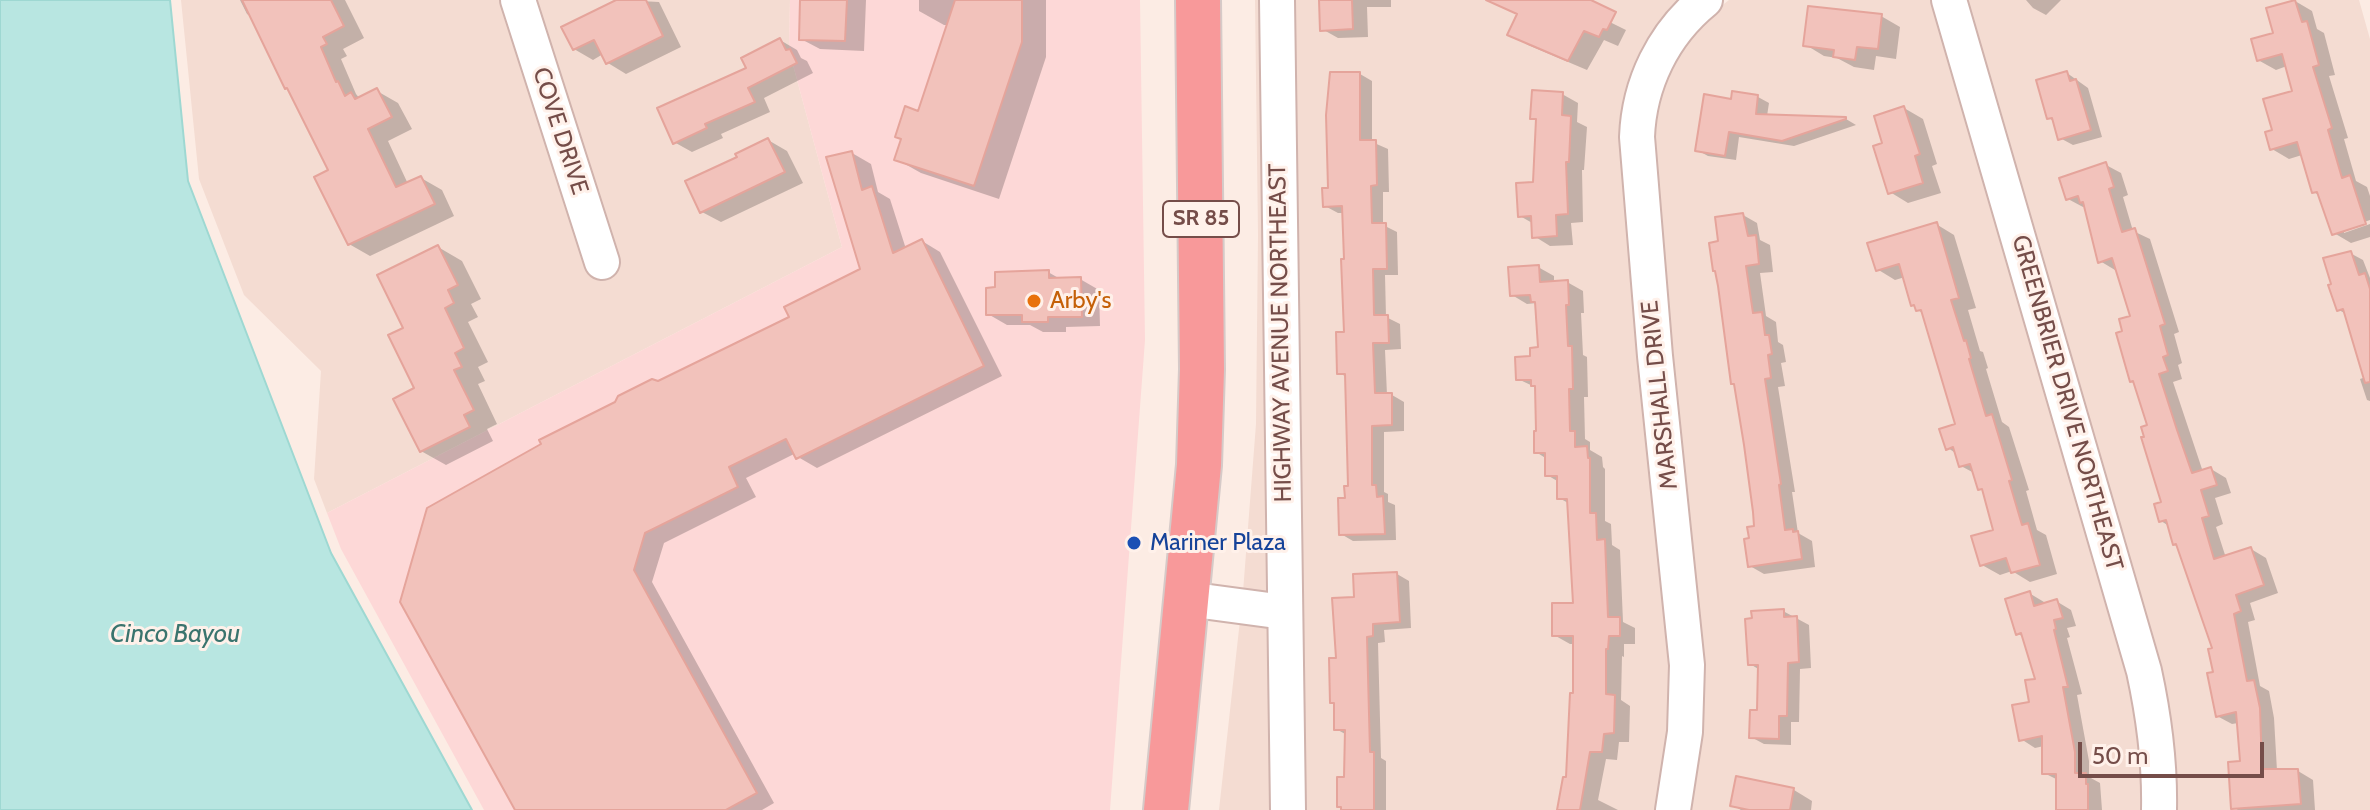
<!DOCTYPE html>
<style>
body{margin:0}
#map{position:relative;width:2370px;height:810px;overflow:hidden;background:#fcece4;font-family:Cabin,sans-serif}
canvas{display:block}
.scale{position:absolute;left:2078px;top:742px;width:186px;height:36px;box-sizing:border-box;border:4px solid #754d49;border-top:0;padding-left:10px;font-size:24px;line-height:28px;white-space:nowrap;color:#754d49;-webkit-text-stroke:6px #fff1ea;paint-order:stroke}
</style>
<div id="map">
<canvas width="2370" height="810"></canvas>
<div class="scale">50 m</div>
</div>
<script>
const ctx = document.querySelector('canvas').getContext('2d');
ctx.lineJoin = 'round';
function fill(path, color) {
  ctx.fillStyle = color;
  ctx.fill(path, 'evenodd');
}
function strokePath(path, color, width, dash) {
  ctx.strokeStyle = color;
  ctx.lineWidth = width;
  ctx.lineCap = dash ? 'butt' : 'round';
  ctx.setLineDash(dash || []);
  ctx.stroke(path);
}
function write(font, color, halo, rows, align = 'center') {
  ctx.font = font + ' Cabin,sans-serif';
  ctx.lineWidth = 6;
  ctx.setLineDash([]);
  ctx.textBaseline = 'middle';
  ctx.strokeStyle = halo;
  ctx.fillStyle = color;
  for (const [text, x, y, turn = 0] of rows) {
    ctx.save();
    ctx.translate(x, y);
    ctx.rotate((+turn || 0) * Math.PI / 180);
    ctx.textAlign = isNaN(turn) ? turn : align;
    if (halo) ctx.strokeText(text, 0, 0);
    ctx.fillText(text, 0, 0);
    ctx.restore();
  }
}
const residential = new Path2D(`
 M 181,0 L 505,0 L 595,279 L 619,271 L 531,0 L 790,0 L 789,50 L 842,247 L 327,513 L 314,479 L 321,371 L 244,295 L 199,179 Z
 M 1255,0 L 1264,0 L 1272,596 L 1243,592 L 1256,424 L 1258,235 Z
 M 1289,0 L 1682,0 L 1646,49 L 1671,625 L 1672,729 L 1660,810 L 1301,810 Z
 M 1729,0 L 1936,0 L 2132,673 L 2147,810 L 1686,810 L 1668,357 L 1650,121 L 1670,64 L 1701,22 Z
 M 1962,0 L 2359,0 L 2370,39 L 2370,810 L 2172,810 Z
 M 1240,620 L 1272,624 L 1275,810 L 1219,810 Z`);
const commercial = new Path2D(`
 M 790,0 L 1140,0 L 1145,340 L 1110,810 L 484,810 L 341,549 L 327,513 L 842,247 L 789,50 Z`);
const water = new Path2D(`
 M 0,0 L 170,0 L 188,181 L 331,553 L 472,810 L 0,810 Z`);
const shadow = new Path2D(`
 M 240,0 L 345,0 L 364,38 L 343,49 L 347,56 L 341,59 L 356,94 L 360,99 L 377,91 L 398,103 L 412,129 L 388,141 L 408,184 L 421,178 L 442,190 L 454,216 L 370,256 L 349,244 L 331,171 L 252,17 L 247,14 Z
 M 621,0 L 659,2 L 681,47 L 626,74 L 608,63 L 603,54 L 593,60 L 574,49 Z
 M 802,0 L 866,0 L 864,51 L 820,49 L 801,39 Z
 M 919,0 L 1046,0 L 1046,57 L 999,199 L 921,173 L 896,159 L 903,139 L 919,113 L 949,25 L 944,25 L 919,11 Z
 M 1321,0 L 1391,0 L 1391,7 L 1367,7 L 1368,37 L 1338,38 L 1322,29 Z
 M 1538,0 L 1565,0 L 1626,30 L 1618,46 L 1604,40 L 1587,70 L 1528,45 L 1510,34 Z
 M 2026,0 L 2061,0 L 2046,15 L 2033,8 Z
 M 2295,1 L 2312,11 L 2317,29 L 2324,33 L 2335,75 L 2329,76 L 2348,138 L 2344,139 L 2356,181 L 2367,187 L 2370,196 L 2370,220 L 2344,229 L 2344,233 L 2370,224 L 2370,237 L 2351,243 L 2334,233 L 2320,196 L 2314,192 L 2302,155 L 2289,159 L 2272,149 L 2274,131 L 2294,92 L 2287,66 L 2276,70 L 2258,60 Z
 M 1881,16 L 1900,27 L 1896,59 L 1876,56 L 1874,70 L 1854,67 L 1837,58 L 1824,56 L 1806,45 Z
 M 780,40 L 797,50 L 801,58 L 807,61 L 813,73 L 764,98 L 770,112 L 721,134 L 723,138 L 692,152 L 674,142 Z
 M 2067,73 L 2088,88 L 2102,137 L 2073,145 L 2060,138 L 2055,122 L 2049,118 Z
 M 1360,74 L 1372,81 L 1372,142 L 1388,149 L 1389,192 L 1383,192 L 1383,225 L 1397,232 L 1398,275 L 1385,275 L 1386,317 L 1400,324 L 1401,349 L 1385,350 L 1387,395 L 1392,395 L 1404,402 L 1404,431 L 1384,432 L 1384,492 L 1388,494 L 1388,502 L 1395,505 L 1396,540 L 1353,541 L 1341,534 L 1350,488 L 1347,377 L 1339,373 L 1346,334 L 1345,213 L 1338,213 L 1325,206 Z
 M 1562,94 L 1578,103 L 1577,122 L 1587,127 L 1584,170 L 1582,170 L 1583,222 L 1571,223 L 1573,245 L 1550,246 L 1534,236 L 1534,224 L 1520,216 L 1534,184 L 1538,122 L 1532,118 Z
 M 1758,97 L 1769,103 L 1767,116 L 1846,119 L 1856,125 L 1794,146 L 1739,137 L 1736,160 L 1708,156 L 1697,150 Z
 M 1904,108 L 1923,119 L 1937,164 L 1932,166 L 1941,193 L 1908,203 L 1890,192 L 1885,144 Z
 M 768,140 L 787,151 L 803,183 L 721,222 L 702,212 L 740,157 Z
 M 852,153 L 871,164 L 878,192 L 890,199 L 906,249 L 922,241 L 940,252 L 1002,376 L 817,468 L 798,457 L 796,453 L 746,478 L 756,497 L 664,543 L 652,582 L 774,803 L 762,810 L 518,810 L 658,384 L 792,317 L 863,270 Z
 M 2106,165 L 2121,173 L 2128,195 L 2123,197 L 2133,231 L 2150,239 L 2179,332 L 2174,334 L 2182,363 L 2178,365 L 2182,379 L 2173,382 L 2203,472 L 2211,469 L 2226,478 L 2231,493 L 2215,498 L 2223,524 L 2216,527 L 2226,558 L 2251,549 L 2266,558 L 2278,593 L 2250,603 L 2255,620 L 2248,622 L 2260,686 L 2269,691 L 2274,718 L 2277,771 L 2298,771 L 2313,780 L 2315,810 L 2238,810 L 2233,807 L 2242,763 L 2238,723 L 2232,724 L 2217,716 L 2214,650 L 2179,546 L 2175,544 L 2169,526 L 2161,521 L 2164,503 L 2149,426 L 2136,383 L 2132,381 L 2125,332 L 2132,317 L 2117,269 L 2115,270 L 2100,261 L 2086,206 L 2083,207 L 2068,199 Z
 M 1743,215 L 1757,223 L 1760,240 L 1770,245 L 1773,272 L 1760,273 L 1766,316 L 1776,322 L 1778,342 L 1783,345 L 1786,362 L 1781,363 L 1785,386 L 1778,387 L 1795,492 L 1792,492 L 1798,533 L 1812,541 L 1815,567 L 1764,574 L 1750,566 L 1751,540 L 1757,528 L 1721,242 Z
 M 1936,224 L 1954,235 L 1976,308 L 1968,310 L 1980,351 L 1983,352 L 1988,368 L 1986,369 L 2002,422 L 2009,427 L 2029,490 L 2026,491 L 2037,530 L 2046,535 L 2057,574 L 2030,582 L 2012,571 L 2000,575 L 1982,565 L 1996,532 L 1984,491 L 1980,489 L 1976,474 L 1961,466 L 1957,454 L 1948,448 L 1957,425 L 1924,314 L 1918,310 L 1905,277 L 1895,280 L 1877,269 Z
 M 438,247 L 462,261 L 481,299 L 471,304 L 478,317 L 468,322 L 488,362 L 478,367 L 485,381 L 478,384 L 497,424 L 487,429 L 493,441 L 446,465 L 421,451 L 417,389 L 406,328 Z
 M 2350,253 L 2363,260 L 2370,278 L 2370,401 L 2367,400 L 2360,379 L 2366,377 L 2346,314 L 2339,310 Z
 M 1538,267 L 1554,276 L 1554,283 L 1567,282 L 1583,291 L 1584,313 L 1581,313 L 1583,355 L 1587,357 L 1588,397 L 1584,397 L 1585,439 L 1590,442 L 1590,450 L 1602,457 L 1603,467 L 1605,469 L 1605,521 L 1611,524 L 1612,545 L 1620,550 L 1623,622 L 1635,628 L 1635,644 L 1624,644 L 1624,657 L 1622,656 L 1621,700 L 1630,706 L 1629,742 L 1619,742 L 1617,760 L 1606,759 L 1598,800 L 1618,810 L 1559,810 L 1568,780 L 1575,695 L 1575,644 L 1570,644 L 1554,635 L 1575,605 L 1570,504 L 1559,498 L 1559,482 L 1547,475 L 1547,459 L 1536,452 L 1537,388 L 1518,379 L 1540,349 L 1537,303 L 1527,304 L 1512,295 Z
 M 1048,272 L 1062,280 L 1080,279 L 1099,290 L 1100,326 L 1066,327 L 1066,332 L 1043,332 L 1030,325 L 1007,325 L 988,314 Z
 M 1397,574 L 1409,581 L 1411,628 L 1384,630 L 1385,642 L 1378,643 L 1381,758 L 1386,761 L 1386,810 L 1343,810 L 1339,806 L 1346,780 L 1347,735 L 1336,729 L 1336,704 L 1332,702 L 1338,660 L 1356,599 Z
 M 2029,593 L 2044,602 L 2045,605 L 2056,601 L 2071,610 L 2076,626 L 2067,628 L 2070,637 L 2067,638 L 2082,694 L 2077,695 L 2089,761 L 2089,777 L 2100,783 L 2102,810 L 2058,810 L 2058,780 L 2044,773 L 2044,746 L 2035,748 L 2021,739 L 2037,680 L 2024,637 L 2018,634 Z
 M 1783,611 L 1809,625 L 1811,668 L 1800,669 L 1799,722 L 1791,722 L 1791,745 L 1764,744 L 1751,737 L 1759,712 L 1760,670 L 1750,664 Z
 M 1738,779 L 1794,790 L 1812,801 L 1811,810 L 1741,810 L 1732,805 Z`);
const building = new Path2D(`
 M 242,0 L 331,0 L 344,26 L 323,37 L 327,44 L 321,47 L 336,82 L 338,81 L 345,96 L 351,92 L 355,99 L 377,88 L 392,117 L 368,129 L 396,187 L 421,176 L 435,204 L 348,245 L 314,177 L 328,170 L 287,88 L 285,89 Z
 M 616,0 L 646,0 L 663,36 L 606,64 L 594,40 L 573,50 L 561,27 Z
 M 800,0 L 847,0 L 845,41 L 799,40 Z
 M 955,0 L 1022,0 L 1022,42 L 974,186 L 894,160 L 901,139 L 895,137 L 905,106 L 918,111 Z
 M 1319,0 L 1352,0 L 1353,29 L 1320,31 Z
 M 1486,0 L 1591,0 L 1616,12 L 1607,30 L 1603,29 L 1599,37 L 1584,31 L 1568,61 L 1507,35 L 1517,14 Z
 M 2295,0 L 2302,22 L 2307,21 L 2319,65 L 2313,67 L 2332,128 L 2328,130 L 2342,178 L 2350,175 L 2366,224 L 2332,235 L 2317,192 L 2312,193 L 2297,142 L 2270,150 L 2265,132 L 2272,130 L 2263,99 L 2292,91 L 2282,54 L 2257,61 L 2251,39 L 2273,33 L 2266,8 Z
 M 1808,6 L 1882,14 L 1878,49 L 1857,47 L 1855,60 L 1833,57 L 1834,50 L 1803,46 Z
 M 780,38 L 786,50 L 790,49 L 797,63 L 748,88 L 755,102 L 705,124 L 707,128 L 673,144 L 657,108 L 746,68 L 741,58 Z
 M 2067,71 L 2070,81 L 2076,79 L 2091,130 L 2058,140 L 2052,118 L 2047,119 L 2036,80 Z
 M 1330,72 L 1360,72 L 1360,140 L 1376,140 L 1377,185 L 1371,186 L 1372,223 L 1386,223 L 1387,269 L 1373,269 L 1374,315 L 1388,315 L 1389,343 L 1373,343 L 1375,393 L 1392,393 L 1392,425 L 1372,426 L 1372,485 L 1376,485 L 1377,497 L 1383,496 L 1385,534 L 1339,535 L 1338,498 L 1345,498 L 1344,486 L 1348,486 L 1345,374 L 1337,374 L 1336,332 L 1344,332 L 1341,259 L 1344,259 L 1342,206 L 1323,207 L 1322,188 L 1328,188 L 1326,115 Z
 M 1532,90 L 1563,92 L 1562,115 L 1571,116 L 1569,162 L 1566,162 L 1568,214 L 1556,215 L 1557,236 L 1532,238 L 1531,216 L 1518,217 L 1516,183 L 1533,182 L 1536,119 L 1530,119 Z
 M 1732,91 L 1758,95 L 1756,114 L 1846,117 L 1846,119 L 1782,141 L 1729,132 L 1725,156 L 1695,151 L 1704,94 L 1731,99 Z
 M 1904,106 L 1920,154 L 1915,156 L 1923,183 L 1888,194 L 1873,146 L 1882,143 L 1874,116 Z
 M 768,138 L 785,172 L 700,213 L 685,181 L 737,157 L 735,154 Z
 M 852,151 L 862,190 L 872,186 L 893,253 L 922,239 L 984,366 L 796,459 L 786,439 L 729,467 L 738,487 L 645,533 L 634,570 L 757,793 L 726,810 L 515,810 L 400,602 L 427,508 L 541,444 L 539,440 L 615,402 L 618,396 L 652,379 L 658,381 L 789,317 L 784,307 L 860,269 L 826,157 Z
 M 2106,162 L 2114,187 L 2109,189 L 2122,232 L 2135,228 L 2165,324 L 2160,326 L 2168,355 L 2163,357 L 2168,371 L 2159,374 L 2177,430 L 2192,473 L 2211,467 L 2217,485 L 2201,490 L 2209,516 L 2202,518 L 2214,559 L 2251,547 L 2264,585 L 2236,595 L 2241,611 L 2234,614 L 2247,681 L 2254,680 L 2260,708 L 2262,769 L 2298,769 L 2301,804 L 2231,809 L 2228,762 L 2240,761 L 2236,712 L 2216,717 L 2207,673 L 2213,672 L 2208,649 L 2212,648 L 2176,544 L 2173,545 L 2166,520 L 2159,522 L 2154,504 L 2161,502 L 2141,437 L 2144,437 L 2141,427 L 2147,425 L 2133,381 L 2130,382 L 2116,333 L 2122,331 L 2119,319 L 2130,316 L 2112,258 L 2098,263 L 2083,202 L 2080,203 L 2078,196 L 2066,200 L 2059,178 Z
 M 1743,213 L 1748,236 L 1756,235 L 1759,264 L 1746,266 L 1753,313 L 1762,312 L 1765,335 L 1769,335 L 1772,354 L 1768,355 L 1771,378 L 1765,379 L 1781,484 L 1779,485 L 1785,530 L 1793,529 L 1793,532 L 1798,531 L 1802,559 L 1748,567 L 1744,539 L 1749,538 L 1747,527 L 1754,526 L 1753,512 L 1744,445 L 1734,384 L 1731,384 L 1718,286 L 1715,271 L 1713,271 L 1709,243 L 1718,241 L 1715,217 Z
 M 1937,222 L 1959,298 L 1951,300 L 1964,341 L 1966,340 L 1971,358 L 1969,359 L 1986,416 L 1992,414 L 2012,480 L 2009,481 L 2022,525 L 2028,523 L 2040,565 L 2011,573 L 2006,558 L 1980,566 L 1971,536 L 1993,530 L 1982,489 L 1978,490 L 1970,464 L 1959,467 L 1953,447 L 1946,450 L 1939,429 L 1955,424 L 1921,310 L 1916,311 L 1914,305 L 1911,306 L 1899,264 L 1876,271 L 1867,243 Z
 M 438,245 L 458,285 L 448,290 L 454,303 L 445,308 L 464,348 L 455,353 L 462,367 L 454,370 L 474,410 L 464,415 L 470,427 L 420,452 L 393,399 L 414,388 L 388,335 L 403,328 L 377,275 Z
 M 2351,251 L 2359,275 L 2365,273 L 2370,289 L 2370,382 L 2365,383 L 2343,309 L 2337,311 L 2328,285 L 2331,284 L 2323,258 Z
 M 1539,265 L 1540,282 L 1568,280 L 1569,305 L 1566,305 L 1568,346 L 1572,346 L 1573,389 L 1569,389 L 1570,431 L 1575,431 L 1575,447 L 1587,446 L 1588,458 L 1590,458 L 1590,513 L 1596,513 L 1597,540 L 1605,539 L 1608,617 L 1620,617 L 1620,636 L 1609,636 L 1608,649 L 1606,649 L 1606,694 L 1615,695 L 1614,733 L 1604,734 L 1602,752 L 1590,752 L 1580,810 L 1557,810 L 1563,777 L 1566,777 L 1570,693 L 1573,693 L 1573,636 L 1552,636 L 1552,603 L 1573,603 L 1567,499 L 1557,499 L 1557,476 L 1545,476 L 1545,453 L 1534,453 L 1534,431 L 1536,431 L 1535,386 L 1531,386 L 1531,380 L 1516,380 L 1515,357 L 1530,356 L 1530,348 L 1538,347 L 1535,302 L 1531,302 L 1530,295 L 1510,296 L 1508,267 Z
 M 1049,270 L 1049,278 L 1081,277 L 1082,317 L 1048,317 L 1048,322 L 1022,322 L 1022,315 L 986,315 L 986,288 L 995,287 L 995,272 Z
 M 1397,572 L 1400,622 L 1373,624 L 1373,636 L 1367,637 L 1370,752 L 1374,752 L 1374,810 L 1341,810 L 1341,807 L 1337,807 L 1337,777 L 1344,777 L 1345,730 L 1334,730 L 1334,703 L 1330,703 L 1329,658 L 1336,658 L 1332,598 L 1354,597 L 1353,574 Z
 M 2030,591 L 2034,606 L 2057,599 L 2063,618 L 2054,620 L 2056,629 L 2054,630 L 2068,687 L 2063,687 L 2075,752 L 2075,773 L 2086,773 L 2086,784 L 2088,784 L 2088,810 L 2056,810 L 2056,774 L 2042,774 L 2042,736 L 2019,741 L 2012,705 L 2029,702 L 2025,680 L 2035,679 L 2021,633 L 2016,635 L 2005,599 Z
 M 1784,609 L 1784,617 L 1797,616 L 1799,662 L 1788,663 L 1787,716 L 1779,716 L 1779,739 L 1749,738 L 1750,710 L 1757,710 L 1758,665 L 1748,665 L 1745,619 L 1752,618 L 1751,611 Z
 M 1736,776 L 1794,788 L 1790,810 L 1749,810 L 1730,806 Z`);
const minor = new Path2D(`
 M 518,0 L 602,262
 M 1277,0 L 1288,810
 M 1949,0 L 2144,671 C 2154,717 2160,762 2159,810
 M 1187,599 L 1284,612
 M 1673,810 L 1685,732 L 1687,665 L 1655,356 L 1637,137 C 1639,84 1663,34 1705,0`);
const highway = new Path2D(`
 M 1166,810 L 1199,465 L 1202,369 L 1198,0`);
const markers = [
 [1034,301,8,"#e8710a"],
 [1134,543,8,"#1a4fb4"]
];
const shields = [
 [1201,219,76]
];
const shieldNames = [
 ["SR 85",1201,219]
];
const streetNames = [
 ["COVE DRIVE",560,131,72],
 ["HIGHWAY AVENUE NORTHEAST",1281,333,-91],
 ["MARSHALL DRIVE",1660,395,-96],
 ["GREENBRIER DRIVE NORTHEAST",2067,403,74]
];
const foodNames = [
 ["Arby's",1050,301]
];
const transitNames = [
 ["Mariner Plaza",1150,543]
];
const waterNames = [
 ["Cinco Bayou",175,634]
];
fill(residential, '#f4dcd2');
fill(commercial, '#fdd8d7');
fill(water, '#b8e6e1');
strokePath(water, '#9ed8d2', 2);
fill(shadow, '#0003');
fill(building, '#f2c2bb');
strokePath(building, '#e5a49b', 2);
strokePath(minor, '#d0b3ad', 38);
strokePath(highway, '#d6cac8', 48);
strokePath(minor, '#fff', 34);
strokePath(highway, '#f8999a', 44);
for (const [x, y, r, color] of markers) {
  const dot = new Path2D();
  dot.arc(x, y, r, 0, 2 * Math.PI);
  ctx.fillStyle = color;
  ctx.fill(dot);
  strokePath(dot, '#fff1ea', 3);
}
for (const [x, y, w] of shields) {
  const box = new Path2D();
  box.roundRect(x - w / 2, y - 18, w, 36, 6);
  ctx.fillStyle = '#fff1ea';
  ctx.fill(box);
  strokePath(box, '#754d49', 2);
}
write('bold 22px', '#754d49', null, shieldNames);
write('24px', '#754d49', '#fff1ea', streetNames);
write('24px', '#c56008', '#fff1ea', foodNames, 'left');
write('24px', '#164399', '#fff1ea', transitNames, 'left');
write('italic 26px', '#3a746e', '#fff1ea', waterNames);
</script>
